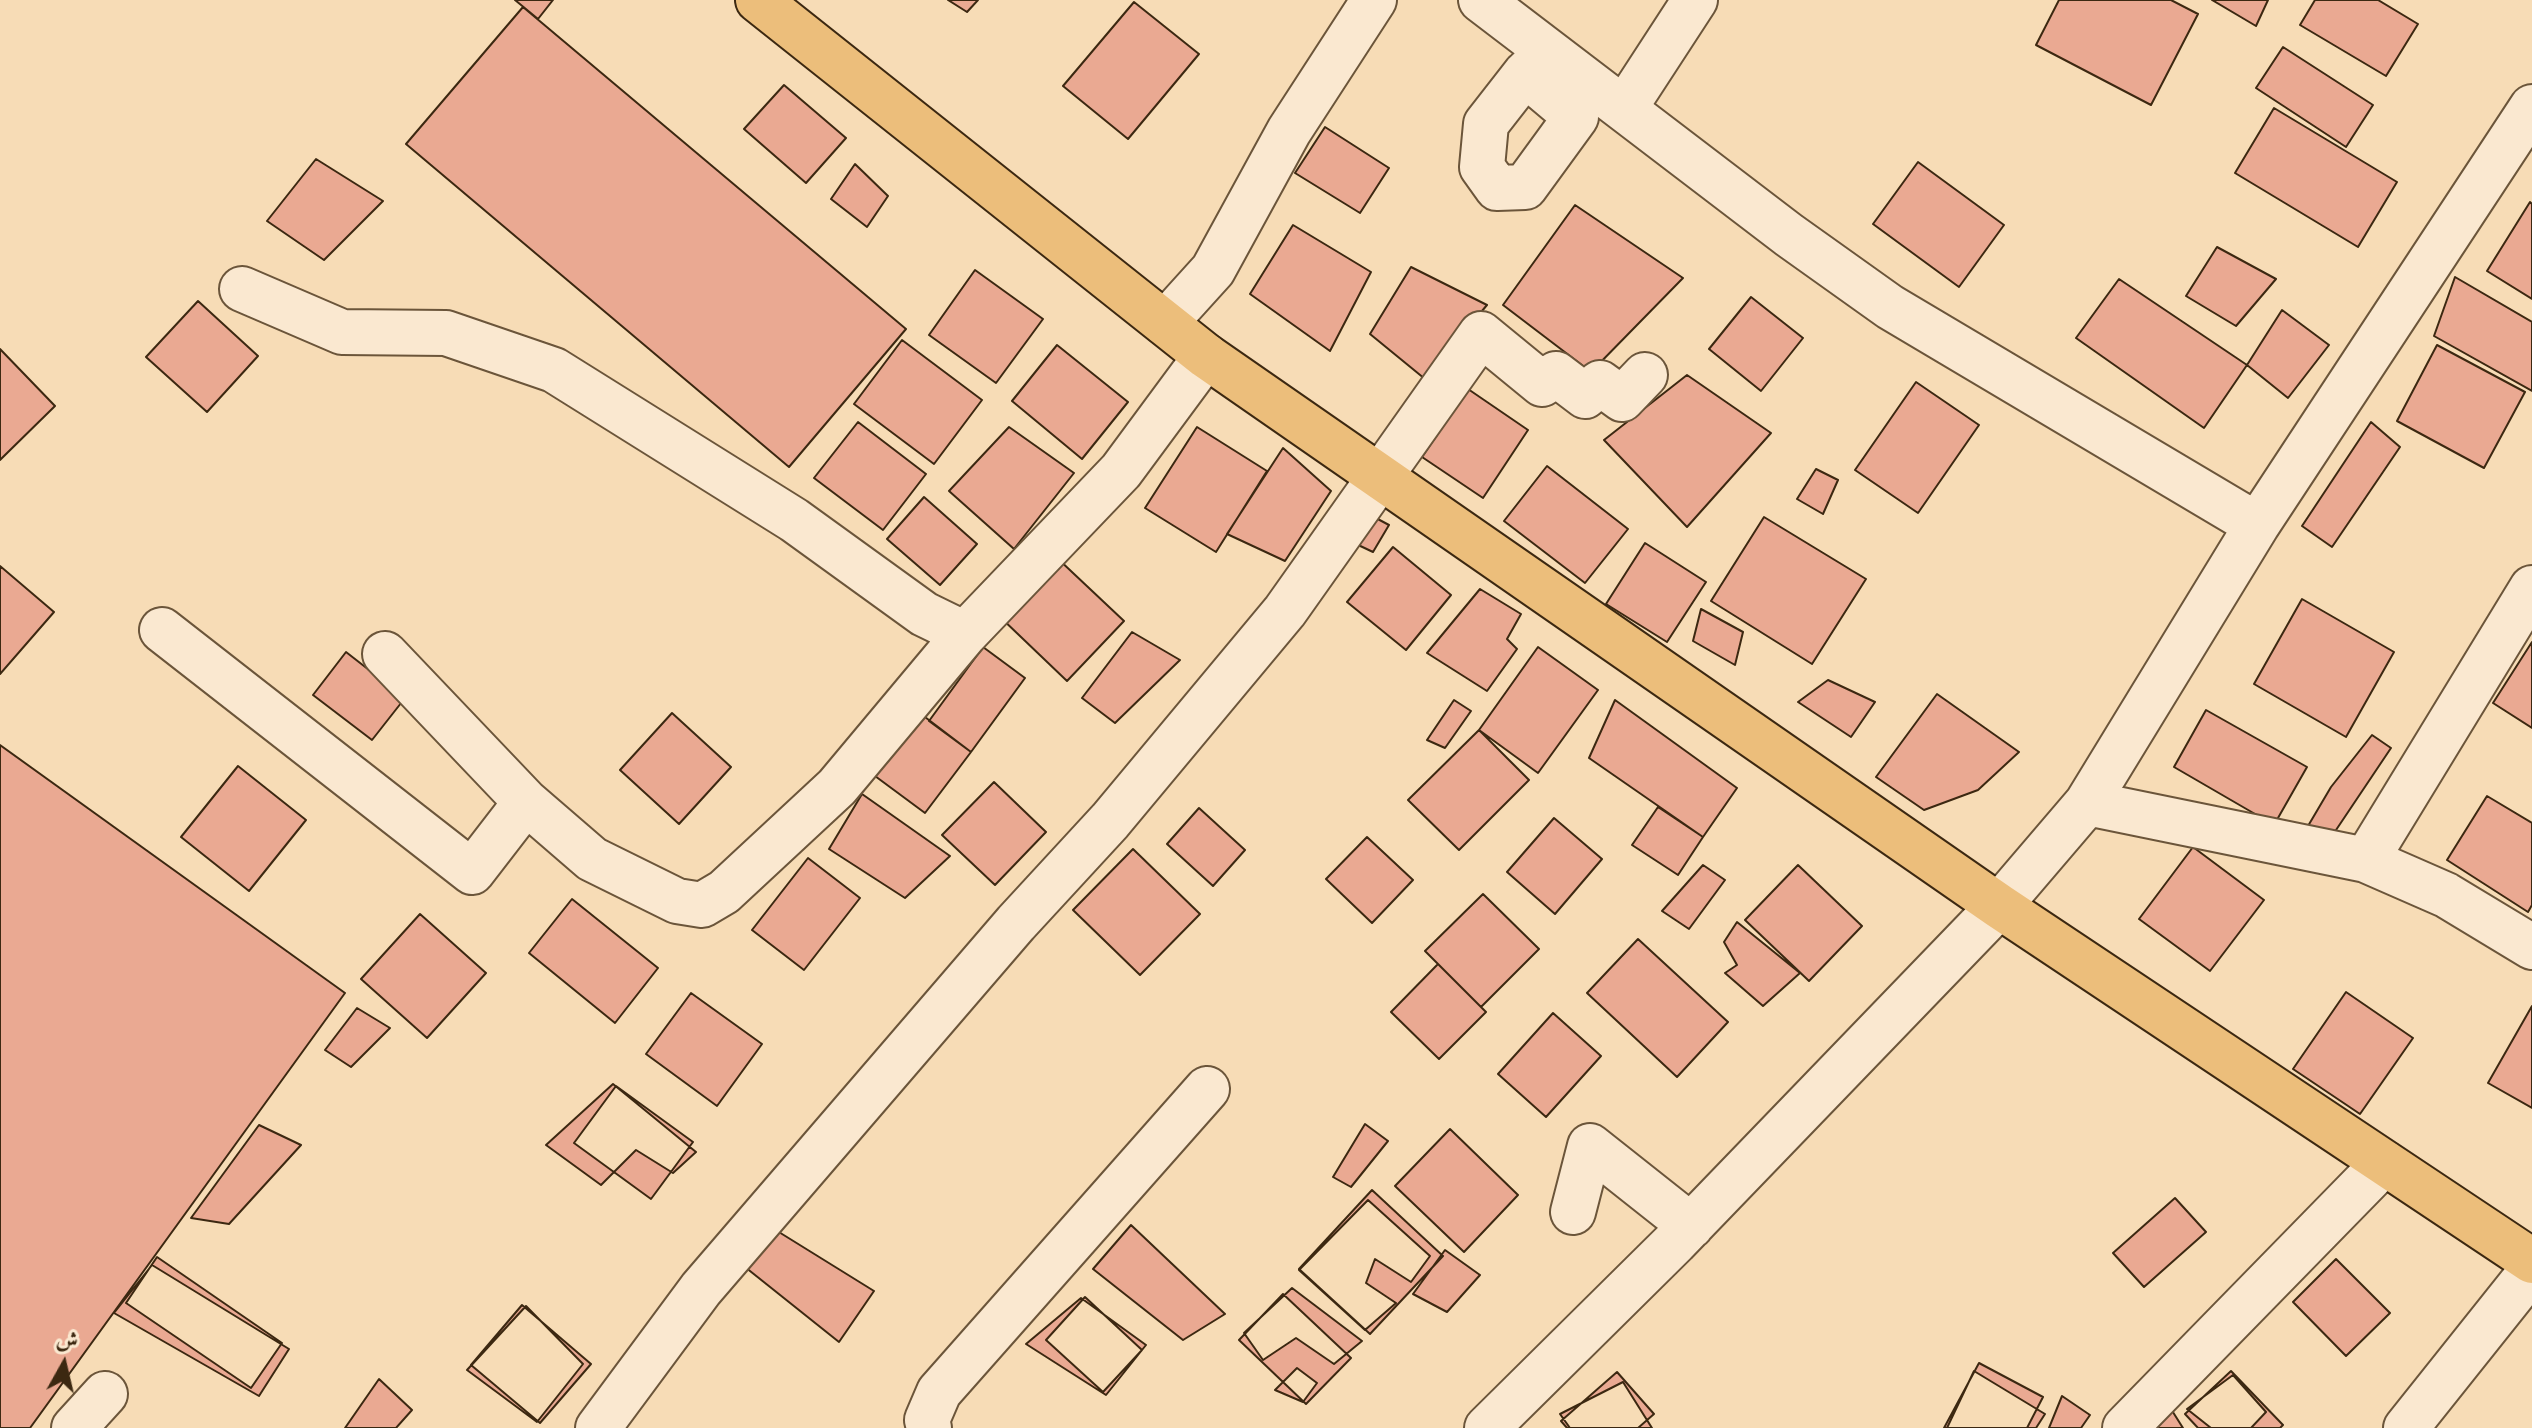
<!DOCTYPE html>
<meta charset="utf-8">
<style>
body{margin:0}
#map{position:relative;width:2532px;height:1428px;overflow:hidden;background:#f7dcb6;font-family:"EB Garamond",Amiri,serif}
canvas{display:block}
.north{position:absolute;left:24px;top:1324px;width:80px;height:80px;-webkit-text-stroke:6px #fae8d0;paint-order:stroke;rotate:8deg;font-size:22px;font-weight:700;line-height:32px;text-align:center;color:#3c2811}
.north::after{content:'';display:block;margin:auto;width:28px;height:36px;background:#3c2811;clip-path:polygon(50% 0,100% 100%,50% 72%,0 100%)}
</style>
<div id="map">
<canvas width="2532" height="1428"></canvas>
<div class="north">ش</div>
</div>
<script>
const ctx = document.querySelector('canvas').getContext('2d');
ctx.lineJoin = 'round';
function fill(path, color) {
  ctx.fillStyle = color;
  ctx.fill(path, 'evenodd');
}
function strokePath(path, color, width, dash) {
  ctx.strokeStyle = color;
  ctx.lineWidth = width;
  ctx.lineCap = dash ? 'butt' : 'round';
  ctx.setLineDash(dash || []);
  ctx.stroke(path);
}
const building = new Path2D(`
 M 515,0 L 553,0 L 538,19 Z
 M 948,0 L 978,0 L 967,12 Z
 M 2059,0 L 2171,0 L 2198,14 L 2151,105 L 2036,45 Z
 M 2212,0 L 2268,0 L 2256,26 Z
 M 2315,0 L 2378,0 L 2418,24 L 2386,76 L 2300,25 Z
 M 1134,2 L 1199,54 L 1128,139 L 1063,86 Z
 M 523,7 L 906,329 L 789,467 L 406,144 Z
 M 2283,47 L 2373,105 L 2346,147 L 2256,88 Z
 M 784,85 L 846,138 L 806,183 L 744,129 Z
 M 2274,108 L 2397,182 L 2358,247 L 2235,173 Z
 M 1325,127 L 1389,168 L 1360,213 L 1295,173 Z
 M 316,159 L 383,201 L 324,260 L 267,221 Z
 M 1918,162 L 2004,225 L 1959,287 L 1873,224 Z
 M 855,164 L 888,196 L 867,227 L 831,199 Z
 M 2530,202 L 2532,204 L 2532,299 L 2487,271 Z
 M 1575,205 L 1683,278 L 1591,372 L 1503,305 Z
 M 1293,225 L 1371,272 L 1330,351 L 1250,294 Z
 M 2217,247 L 2276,279 L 2236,326 L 2186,296 Z
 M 1411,267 L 1487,305 L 1425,379 L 1370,334 Z
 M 975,270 L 1043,319 L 996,383 L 929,335 Z
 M 2455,277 L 2532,322 L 2532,391 L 2434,336 Z
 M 2119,279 L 2247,365 L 2204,428 L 2076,338 Z
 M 1751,297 L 1803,338 L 1761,391 L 1709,349 Z
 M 198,301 L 258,356 L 207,412 L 146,357 Z
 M 2282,310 L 2329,345 L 2288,398 L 2247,365 Z
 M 902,340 L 982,400 L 934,464 L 854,404 Z
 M 1057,345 L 1128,402 L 1082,459 L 1012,401 Z
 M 2437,345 L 2525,392 L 2484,468 L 2397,421 Z
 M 0,349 L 55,406 L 0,460 Z
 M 1687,375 L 1771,433 L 1687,527 L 1604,440 Z
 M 1916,382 L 1979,425 L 1918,513 L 1855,470 Z
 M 1468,389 L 1528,430 L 1483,498 L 1422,457 Z
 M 858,422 L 926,474 L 883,530 L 814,478 Z
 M 2371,422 L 2400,447 L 2332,547 L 2302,526 Z
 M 1009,427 L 1074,473 L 1014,549 L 949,491 Z
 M 1197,427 L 1267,471 L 1216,552 L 1145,508 Z
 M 1283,448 L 1331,491 L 1285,561 L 1227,534 Z
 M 1547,466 L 1628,529 L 1585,583 L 1504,521 Z
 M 1816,469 L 1838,480 L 1823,514 L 1797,499 Z
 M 924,497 L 977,544 L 940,585 L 887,539 Z
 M 1374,517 L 1389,525 L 1373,552 L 1354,543 Z
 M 1764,517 L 1866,579 L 1812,664 L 1711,601 Z
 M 1645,543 L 1706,582 L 1667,642 L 1606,604 Z
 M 1393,547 L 1451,595 L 1406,650 L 1347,602 Z
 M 1055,556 L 1124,621 L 1067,681 L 998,615 Z
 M 0,566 L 54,612 L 0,674 Z
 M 1480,589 L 1521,614 L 1507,639 L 1517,649 L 1487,691 L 1427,653 Z
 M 2302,599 L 2394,652 L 2346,737 L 2254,684 Z
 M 1701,609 L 1743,632 L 1735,665 L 1693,641 Z
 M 1132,632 L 1180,660 L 1115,723 L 1082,698 Z
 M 2532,642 L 2532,728 L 2493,703 Z
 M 983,647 L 1025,678 L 971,752 L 929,721 Z
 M 1538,647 L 1598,690 L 1538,773 L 1479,730 Z
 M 346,652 L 405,698 L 372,740 L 313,695 Z
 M 1828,680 L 1875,702 L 1851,737 L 1798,702 Z
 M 1937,694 L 2019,752 L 1978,790 L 1924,810 L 1876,777 Z
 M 1454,700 L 1471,711 L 1445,748 L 1427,740 Z
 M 1615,700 L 1737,788 L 1703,837 L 1589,758 Z
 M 2206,710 L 2307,767 L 2274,825 L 2174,767 Z
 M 672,713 L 731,767 L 679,824 L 620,770 Z
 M 921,714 L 971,752 L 925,813 L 875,776 Z
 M 1479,730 L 1529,780 L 1459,850 L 1408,800 Z
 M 2372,735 L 2391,748 L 2332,836 L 2308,826 L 2331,787 Z
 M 0,745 L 345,993 L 30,1428 L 0,1428 Z
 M 238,766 L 306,820 L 249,891 L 181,837 Z
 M 994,782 L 1046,832 L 995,885 L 942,835 Z
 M 862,794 L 950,856 L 905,898 L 829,849 Z
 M 2487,796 L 2532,823 L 2532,905 L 2528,912 L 2447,860 Z
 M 1658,807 L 1703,837 L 1678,875 L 1632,845 Z
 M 1199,808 L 1245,850 L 1213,886 L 1167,844 Z
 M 1554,818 L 1602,859 L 1555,914 L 1507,872 Z
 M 1367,837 L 1413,880 L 1372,923 L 1326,879 Z
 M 2193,847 L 2264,900 L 2210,971 L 2139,919 Z
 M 1133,849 L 1200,914 L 1140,975 L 1073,910 Z
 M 808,858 L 860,898 L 804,970 L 752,930 Z
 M 1703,865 L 1725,880 L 1689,929 L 1662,911 Z
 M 1798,865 L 1862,926 L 1809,981 L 1745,920 Z
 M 1483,894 L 1539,949 L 1481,1007 L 1425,951 Z
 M 572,899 L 658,968 L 615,1023 L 529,953 Z
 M 420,914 L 486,973 L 427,1038 L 361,979 Z
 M 1737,922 L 1800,973 L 1763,1006 L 1725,973 L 1737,965 L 1724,942 Z
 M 1638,939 L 1728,1022 L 1677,1077 L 1587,993 Z
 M 1438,964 L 1486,1012 L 1439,1059 L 1391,1012 Z
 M 2346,992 L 2413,1038 L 2360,1114 L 2293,1069 Z
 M 691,993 L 762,1044 L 717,1106 L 646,1054 Z
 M 2532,1006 L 2532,1108 L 2488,1083 Z
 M 357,1008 L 390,1028 L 351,1067 L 325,1050 Z
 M 1553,1013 L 1601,1056 L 1546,1117 L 1498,1074 Z
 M 613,1084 L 696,1152 L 673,1173 L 636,1150 L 601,1185 L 546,1145 Z
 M 616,1086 L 693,1142 L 651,1199 L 574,1143 Z
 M 1365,1124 L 1388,1141 L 1351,1187 L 1333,1177 Z
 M 259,1125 L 301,1145 L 229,1224 L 191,1218 Z
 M 1450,1129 L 1518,1195 L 1464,1252 L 1395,1186 Z
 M 1372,1190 L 1443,1256 L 1370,1334 L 1299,1269 Z
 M 2175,1198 L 2206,1232 L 2144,1287 L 2113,1253 Z
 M 1368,1200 L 1430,1256 L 1411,1282 L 1375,1259 L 1366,1283 L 1396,1303 L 1365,1330 L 1299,1270 Z
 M 1131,1225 L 1225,1314 L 1183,1340 L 1093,1269 Z
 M 774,1229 L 874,1291 L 839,1342 L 745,1267 Z
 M 1445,1250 L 1480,1275 L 1447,1312 L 1413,1294 Z
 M 157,1257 L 282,1343 L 251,1388 L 126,1303 Z
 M 2336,1259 L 2390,1313 L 2346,1356 L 2293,1302 Z
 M 152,1265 L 289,1349 L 259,1396 L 114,1313 Z
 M 1292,1288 L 1362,1341 L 1334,1364 L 1296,1338 L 1263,1360 L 1244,1333 Z
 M 1283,1294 L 1351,1358 L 1306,1404 L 1239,1340 Z
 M 1085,1297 L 1142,1350 L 1103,1392 L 1046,1340 Z
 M 1081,1298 L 1146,1345 L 1106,1395 L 1026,1344 Z
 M 522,1305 L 591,1364 L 540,1423 L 471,1365 Z
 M 526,1306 L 583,1364 L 537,1422 L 467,1370 Z
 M 1979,1363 L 2043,1397 L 2027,1428 L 1944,1428 Z
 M 1297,1368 L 1317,1383 L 1303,1402 L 1275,1390 Z
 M 1974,1371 L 2045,1414 L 2036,1428 L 1947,1428 Z
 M 2231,1371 L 2283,1425 L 2280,1428 L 2198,1428 L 2185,1414 Z
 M 1617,1372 L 1654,1414 L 1638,1428 L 1567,1428 L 1561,1421 Z
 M 2233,1375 L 2266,1412 L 2251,1428 L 2211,1428 L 2187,1409 Z
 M 379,1379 L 412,1410 L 396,1428 L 345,1428 Z
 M 1623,1382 L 1652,1428 L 1570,1428 L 1560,1414 Z
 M 2062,1396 L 2090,1415 L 2081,1428 L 2049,1428 Z
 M 2171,1409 L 2183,1428 L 2149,1428 Z`);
const minor = new Path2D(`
 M 1481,0 L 1789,235 L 1890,307 L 2257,525
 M 1525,74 L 1486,124 L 1482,167 L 1497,188 L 1525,187 L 1576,117 L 1525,74 L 1548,52
 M 1624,109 L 1695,0
 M 242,289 L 342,332 L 446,333 L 554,370 L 794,520 L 924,614 L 965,634
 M 1165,323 L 1213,270 L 1289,131 L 1374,0
 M 162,630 L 472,872 L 526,802 L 592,859 L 677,901 L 702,905 L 724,892 L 837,787 L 965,634 L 1121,471 L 1206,356
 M 385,654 L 526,802
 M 2087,803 L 2366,860 L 2446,895 L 2532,947
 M 2366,860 L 2532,588
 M 1573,1212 L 1590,1146 L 1691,1226
 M 74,1428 L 105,1394
 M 598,1428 L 701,1289 L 1016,923 L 1110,821 L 1285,611 L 1481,334 L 1542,384 L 1556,374 L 1585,396 L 1600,383 L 1622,399 L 1645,375
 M 929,1428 L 927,1420 L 939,1392 L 1207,1089
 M 1487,1428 L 1675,1242 L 1999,906 L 2087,803 L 2257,525 L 2532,107
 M 2125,1428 L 2384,1163
 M 2406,1428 L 2532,1270`);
const major = new Path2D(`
 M 758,0 L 1206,356 L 1999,906 L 2532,1261`);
fill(building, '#eaa992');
strokePath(building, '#3c2811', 2);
strokePath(minor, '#6b553a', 48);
strokePath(major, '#3c2811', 48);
strokePath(minor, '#fae8d0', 44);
strokePath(major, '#ecbe7b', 44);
</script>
